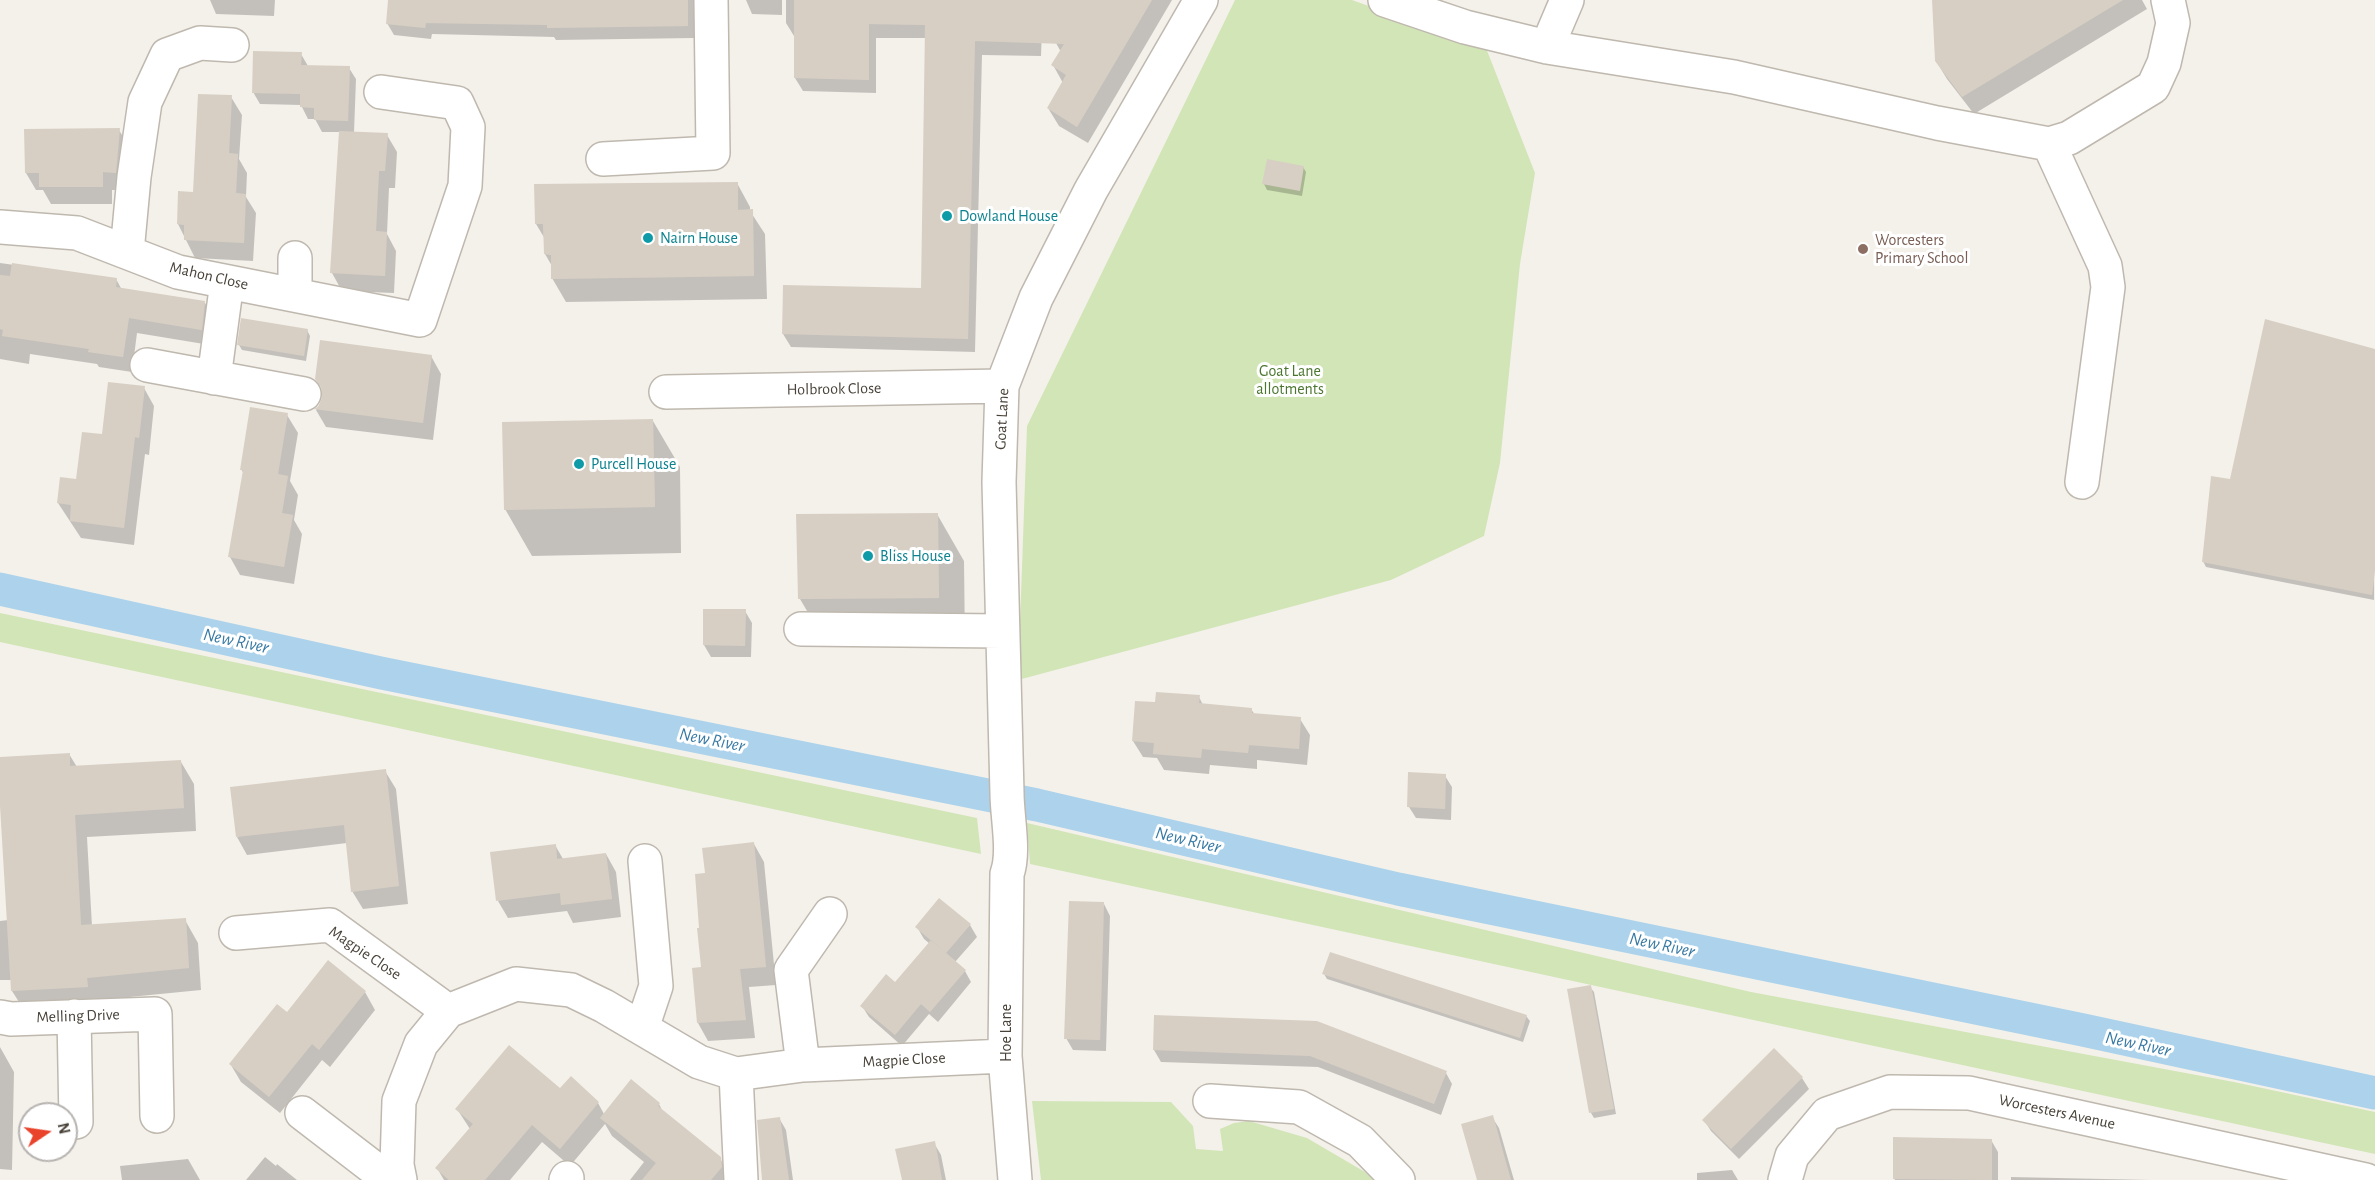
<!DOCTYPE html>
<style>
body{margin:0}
#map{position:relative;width:2375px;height:1180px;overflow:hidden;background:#f4f1eb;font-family:"Alegreya Sans",sans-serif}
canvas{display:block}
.north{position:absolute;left:18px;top:1102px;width:60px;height:60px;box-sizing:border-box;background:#fff;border:2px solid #b6b3b0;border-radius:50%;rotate:77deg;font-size:16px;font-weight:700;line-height:24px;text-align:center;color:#484239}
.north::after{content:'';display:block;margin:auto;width:21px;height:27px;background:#e9432c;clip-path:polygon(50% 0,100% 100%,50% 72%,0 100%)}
</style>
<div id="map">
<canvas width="2375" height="1180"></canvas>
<div class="north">N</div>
</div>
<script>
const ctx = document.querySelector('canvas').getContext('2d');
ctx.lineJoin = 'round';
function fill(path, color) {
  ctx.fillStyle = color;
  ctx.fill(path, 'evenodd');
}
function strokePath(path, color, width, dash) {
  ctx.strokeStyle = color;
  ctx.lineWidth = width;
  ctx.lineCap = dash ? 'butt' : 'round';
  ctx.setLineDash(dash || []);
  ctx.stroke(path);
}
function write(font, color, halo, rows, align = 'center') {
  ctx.font = font + ' "Alegreya Sans",sans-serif';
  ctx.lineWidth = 6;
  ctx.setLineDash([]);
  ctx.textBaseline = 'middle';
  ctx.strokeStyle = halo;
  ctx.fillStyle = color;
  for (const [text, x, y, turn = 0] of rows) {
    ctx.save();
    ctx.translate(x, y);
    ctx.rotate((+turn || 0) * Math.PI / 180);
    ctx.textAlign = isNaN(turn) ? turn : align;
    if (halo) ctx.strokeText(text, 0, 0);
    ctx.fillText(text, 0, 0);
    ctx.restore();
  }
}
const green = new Path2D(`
 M 1235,0 L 1352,0 L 1486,48 L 1535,173 L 1520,264 L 1500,463 L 1484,536 L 1391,580 L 1018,680 L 1027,426 Z
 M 0,613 L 977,818 L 981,854 L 0,642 Z
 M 1027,823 L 1751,992 L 2234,1082 L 2375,1112 L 2375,1154 L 1030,864 Z
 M 1032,1101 L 1171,1102 L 1193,1126 L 1196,1149 L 1223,1151 L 1220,1129 L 1234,1123 L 1249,1121 L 1307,1138 L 1365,1172 L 1373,1180 L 1041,1180 Z`);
const shadow = new Path2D(`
 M 210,0 L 275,0 L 274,16 L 216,14 Z
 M 390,0 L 694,0 L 694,38 L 556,40 L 554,37 L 432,34 L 431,39 L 394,35 L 387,23 Z
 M 746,0 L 782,0 L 782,15 L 752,14 Z
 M 786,0 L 1043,0 L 1041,56 L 982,55 L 975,352 L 791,347 L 783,334 L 922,290 L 927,38 L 876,38 L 876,93 L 803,91 L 795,78 L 794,36 L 786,23 Z
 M 1081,0 L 1172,0 L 1088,143 L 1059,126 L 1048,108 L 1063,83 L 1053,65 L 1061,52 L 1056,43 Z
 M 1933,0 L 2142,0 L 2147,9 L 1974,114 L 1947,79 L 1936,61 Z
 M 301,54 L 308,66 L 349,68 L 356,79 L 354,133 L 387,135 L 397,152 L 395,188 L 389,188 L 387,234 L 396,251 L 394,293 L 342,291 L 332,273 L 341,132 L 322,132 L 315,119 L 308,119 L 301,105 L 260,104 L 253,92 Z
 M 231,97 L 242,115 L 239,159 L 247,173 L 246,197 L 256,213 L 253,261 L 195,258 L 178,224 L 194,193 Z
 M 119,130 L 129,147 L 125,190 L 112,190 L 112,204 L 51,204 L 43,190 L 36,190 L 26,173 Z
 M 1303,167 L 1306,172 L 1302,196 L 1267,190 L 1264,184 Z
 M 737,183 L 750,207 L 750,211 L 765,234 L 767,299 L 566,302 L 552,278 L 552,266 L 545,254 L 545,239 L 536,224 Z
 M 0,263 L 116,279 L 122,290 L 205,303 L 214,318 L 210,345 L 137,333 L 132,372 L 99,367 L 97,364 L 30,354 L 29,364 L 0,359 Z
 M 307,330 L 310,336 L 306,361 L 242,350 L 239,345 Z
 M 2375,351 L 2374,600 L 2206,567 L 2203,561 L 2232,481 Z
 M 431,356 L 441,374 L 433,440 L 326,427 L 316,410 L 324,397 L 323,391 Z
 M 144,388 L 154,406 L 149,455 L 145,454 L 134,545 L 81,538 L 58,503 L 77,481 Z
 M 287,415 L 298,433 L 290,481 L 298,495 L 294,520 L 302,534 L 294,584 L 240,575 L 230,557 L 244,474 L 241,469 Z
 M 653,421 L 680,467 L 681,553 L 532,556 L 505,509 Z
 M 937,514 L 964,561 L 965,645 L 827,645 L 800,599 Z
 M 745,611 L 752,623 L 751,657 L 711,657 L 704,645 Z
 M 1199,697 L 1203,705 L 1251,709 L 1255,715 L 1300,719 L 1310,735 L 1307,765 L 1257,760 L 1257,769 L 1210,765 L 1209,774 L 1164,770 L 1157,758 L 1143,757 L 1133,741 L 1157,704 Z
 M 69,754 L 77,767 L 181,762 L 194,784 L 196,831 L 87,837 L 92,926 L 185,920 L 198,943 L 201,990 L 99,1000 L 26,1013 L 12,991 L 12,980 L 0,980 L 0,921 L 8,920 L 0,758 Z
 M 385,771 L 396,789 L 408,904 L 363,909 L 352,891 L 347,843 L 247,855 L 237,837 Z
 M 1445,776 L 1452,787 L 1451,820 L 1416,818 L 1409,807 Z
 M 754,844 L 764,862 L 776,985 L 749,987 L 755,1038 L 708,1041 L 698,1023 L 703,968 L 700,929 L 707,874 Z
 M 555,845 L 563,859 L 606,854 L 616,872 L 621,917 L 573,923 L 567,911 L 508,918 L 498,901 Z
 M 1104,904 L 1110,916 L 1106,1051 L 1073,1050 L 1066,1038 Z
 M 970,925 L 977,937 L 955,962 L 965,971 L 971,982 L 938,1022 L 929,1014 L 902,1046 L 869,1017 L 862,1006 L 895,984 L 930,944 L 924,939 L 917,927 Z
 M 1324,974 L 1526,1016 L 1530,1021 L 1523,1042 L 1327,979 Z
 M 1590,987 L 1594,992 L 1616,1114 L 1594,1118 L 1591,1113 Z
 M 365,992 L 375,1010 L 330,1067 L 322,1060 L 280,1113 L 241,1082 L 231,1065 L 288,1014 Z
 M 1155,1017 L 1446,1073 L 1452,1084 L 1441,1115 L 1318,1067 L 1161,1062 L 1154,1050 Z
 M 0,1047 L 14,1072 L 12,1170 L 0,1169 Z
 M 1802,1078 L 1809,1089 L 1739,1159 L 1711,1131 L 1704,1120 Z
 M 571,1079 L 598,1103 L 604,1114 L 631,1081 L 659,1104 L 663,1112 L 720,1158 L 731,1180 L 630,1180 L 644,1162 L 612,1136 L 605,1124 L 570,1166 L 542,1142 L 510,1180 L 444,1180 L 437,1168 L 470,1129 L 457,1109 L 560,1090 Z
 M 1492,1117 L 1499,1128 L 1514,1180 L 1478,1180 Z
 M 779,1118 L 786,1130 L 793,1180 L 764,1180 Z
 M 1991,1140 L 1998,1152 L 1998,1180 L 1895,1180 L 1894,1178 Z
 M 934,1143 L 941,1155 L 946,1180 L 903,1180 Z
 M 265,1157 L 276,1166 L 277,1164 L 297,1180 L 246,1180 Z
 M 188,1159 L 200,1180 L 122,1180 L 120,1166 Z
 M 1732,1170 L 1738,1180 L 1697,1180 L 1697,1173 Z
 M 2011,1177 L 2151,1180 L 2011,1180 Z`);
const canal = new Path2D(`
 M 0,589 L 381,673 L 1037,805 L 1398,889 L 2083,1030 L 2375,1093`);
const building = new Path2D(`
 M 388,0 L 688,0 L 688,26 L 547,28 L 547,25 L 426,23 L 425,28 L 386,24 Z
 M 794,0 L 1152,0 L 1077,127 L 1047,108 L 1066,75 L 1051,65 L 1064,44 L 975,41 L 968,339 L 782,334 L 783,285 L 921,288 L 925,25 L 869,24 L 869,80 L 794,78 Z
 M 1932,0 L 2123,0 L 1962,97 L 1935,61 Z
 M 253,51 L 302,52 L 301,65 L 350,66 L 348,121 L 314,120 L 314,108 L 300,107 L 300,94 L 252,93 Z
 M 198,94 L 232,95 L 229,153 L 238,154 L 236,193 L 246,194 L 244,243 L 184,240 L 184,225 L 177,224 L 178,191 L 193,192 Z
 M 120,128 L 116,173 L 103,172 L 103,187 L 39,187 L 39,173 L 25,173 L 24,129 Z
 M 339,131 L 388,133 L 385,171 L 379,171 L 376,231 L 387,232 L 385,276 L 330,273 Z
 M 1267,159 L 1304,166 L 1300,191 L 1262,184 Z
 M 738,182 L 738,210 L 753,209 L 754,276 L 551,279 L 551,255 L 544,254 L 543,224 L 535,224 L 534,184 Z
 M 12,263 L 117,278 L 116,287 L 205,301 L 202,330 L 129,318 L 123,357 L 88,352 L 89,349 L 2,336 L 3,330 L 0,329 L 0,275 L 10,276 Z
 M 241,318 L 308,329 L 304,356 L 237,345 Z
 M 2265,319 L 2375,349 L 2375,571 L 2372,595 L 2202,562 L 2211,476 L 2230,479 Z
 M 320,340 L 432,355 L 423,423 L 314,409 L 319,406 L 322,397 L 321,387 L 315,379 Z
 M 108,382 L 145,386 L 139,438 L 135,437 L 124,528 L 70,521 L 71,505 L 57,503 L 60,477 L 76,479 L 82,432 L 102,434 Z
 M 250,407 L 288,413 L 278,474 L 288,476 L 282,513 L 293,515 L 284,567 L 228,557 L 243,470 L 240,470 Z
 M 653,419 L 655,507 L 504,510 L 502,422 Z
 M 938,513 L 939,598 L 798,599 L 796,514 Z
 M 703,609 L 746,609 L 745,646 L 703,645 Z
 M 1156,692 L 1200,695 L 1199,703 L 1252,708 L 1252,713 L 1301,717 L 1299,749 L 1249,745 L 1248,753 L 1202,749 L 1201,758 L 1153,754 L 1154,743 L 1132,741 L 1135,701 L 1155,702 Z
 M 70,753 L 70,766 L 181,760 L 184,808 L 75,815 L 81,925 L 186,918 L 189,968 L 87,978 L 88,987 L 11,991 L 0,806 L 0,757 Z
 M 386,769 L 399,886 L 351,892 L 344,825 L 236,837 L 230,787 Z
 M 1408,772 L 1446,774 L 1445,809 L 1407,807 Z
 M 754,842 L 766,967 L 740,969 L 746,1020 L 697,1023 L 692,968 L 701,967 L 697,928 L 699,928 L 695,874 L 705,873 L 702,848 Z
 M 556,844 L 557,859 L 606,853 L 612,899 L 561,905 L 560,893 L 496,901 L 490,852 Z
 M 939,898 L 971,924 L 946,953 L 915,927 Z
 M 1069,901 L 1104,902 L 1100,1040 L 1064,1039 Z
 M 931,940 L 966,970 L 930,1012 L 921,1004 L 895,1035 L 860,1006 L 886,974 L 895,982 Z
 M 1330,952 L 1527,1015 L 1520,1038 L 1322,974 Z
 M 328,960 L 366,991 L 319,1050 L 312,1044 L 269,1097 L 229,1064 L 277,1004 L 287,1012 Z
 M 1591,985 L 1614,1109 L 1589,1113 L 1567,989 Z
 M 1154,1015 L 1317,1021 L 1447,1071 L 1434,1104 L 1310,1056 L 1153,1050 Z
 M 509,1045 L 560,1088 L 571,1076 L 599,1102 L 560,1149 L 532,1125 L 485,1180 L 449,1180 L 435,1168 L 473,1124 L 455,1109 Z
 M 1774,1048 L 1803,1077 L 1731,1149 L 1702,1120 Z
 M 631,1079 L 660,1103 L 658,1106 L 721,1157 L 722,1167 L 711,1180 L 642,1180 L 656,1163 L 600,1118 Z
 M 1493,1115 L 1502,1148 L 1511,1180 L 1477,1180 L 1461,1124 Z
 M 780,1117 L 789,1180 L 762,1180 L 757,1120 Z
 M 1893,1137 L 1992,1139 L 1992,1180 L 1893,1179 Z
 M 935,1141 L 942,1180 L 902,1180 L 895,1149 Z`);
const minor = new Path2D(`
 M 1385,0 L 1465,27 L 1547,47 L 1734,77 L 1937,123 L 2049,144 L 2069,138 L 2153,87 L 2164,63 L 2173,23 L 2168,0
 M 1547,47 L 1567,0
 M 2049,144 L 2105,266 L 2108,287 L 2082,482
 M 603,159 L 713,153 L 711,0
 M 0,227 L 77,233 L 178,272 L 420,320 L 465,186 L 468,127 L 457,103 L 381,92
 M 127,252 L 134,177 L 145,102 L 167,55 L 200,43 L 232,45
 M 295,258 L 295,295
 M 147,365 L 304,394
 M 214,378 L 227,282
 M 666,392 L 1002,386
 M 801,629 L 1002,631
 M 236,933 L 330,925 L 448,1011
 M 74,1016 L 76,1122
 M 0,1017 L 11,1019 L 155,1014 L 157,1116
 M 642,1028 L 656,986 L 645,861
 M 803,1065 L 791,970 L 830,914
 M 736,1074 L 741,1180
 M 1210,1101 L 1299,1107 L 1360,1141 L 1398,1180
 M 302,1113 L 375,1169 L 400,1180
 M 400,1180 L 397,1165 L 399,1101 L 421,1044 L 448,1011 L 516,984 L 571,990 L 604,1006 L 699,1062 L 736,1074 L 803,1065 L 1005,1056
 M 566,1180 L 567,1178
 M 1015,1180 L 1005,1056 L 1007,874 C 1015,852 1007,817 1007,793 L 999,482 L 1002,386 L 1036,298 L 1091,190 L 1201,0
 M 1785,1180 L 1792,1156 L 1827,1114 L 1890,1092 L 1969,1093 L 2366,1180`);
const markers = [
 [947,216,6,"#0f9aa8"],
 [648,238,6,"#0f9aa8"],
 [1863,249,6,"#8d6e63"],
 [579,464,6,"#0f9aa8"],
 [868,556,6,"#0f9aa8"]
];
const cultureNames = [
 ["Dowland House",959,216],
 ["Nairn House",660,238],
 ["Purcell House",591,464],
 ["Bliss House",880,556]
];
const educationNames = [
 ["Worcesters",1875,240],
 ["Primary School",1875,258]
];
const streetNames = [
 ["Mahon Close",209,276,13],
 ["Holbrook Close",834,389,-1],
 ["Goat Lane",1002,419,-87],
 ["Magpie Close",365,953,34],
 ["Melling Drive",78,1016,-2],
 ["Hoe Lane",1006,1033,-90],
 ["Magpie Close",904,1060,-3],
 ["Worcesters Avenue",2057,1112,12]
];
const parkNames = [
 ["Goat Lane",1290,371],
 ["allotments",1290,389]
];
const waterNames = [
 ["New River",236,641,12],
 ["New River",712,740,11],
 ["New River",1188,840,13],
 ["New River",1662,945,12],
 ["New River",2138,1044,12]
];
fill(green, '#d2e5b7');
fill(shadow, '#0003');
strokePath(canal, '#acd3eb', 33);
fill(building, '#d8cfc4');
strokePath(minor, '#bfb8ae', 36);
strokePath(minor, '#fff', 33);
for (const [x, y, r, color] of markers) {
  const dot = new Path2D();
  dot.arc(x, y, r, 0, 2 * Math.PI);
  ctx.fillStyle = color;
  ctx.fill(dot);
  strokePath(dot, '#fff', 2);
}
write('16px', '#0d838f', '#fff', cultureNames, 'left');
write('16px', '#785e54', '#fff', educationNames, 'left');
write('16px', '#484239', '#fff', streetNames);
write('16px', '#4c7630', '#fff', parkNames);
write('italic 18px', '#387aa4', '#fff', waterNames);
</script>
